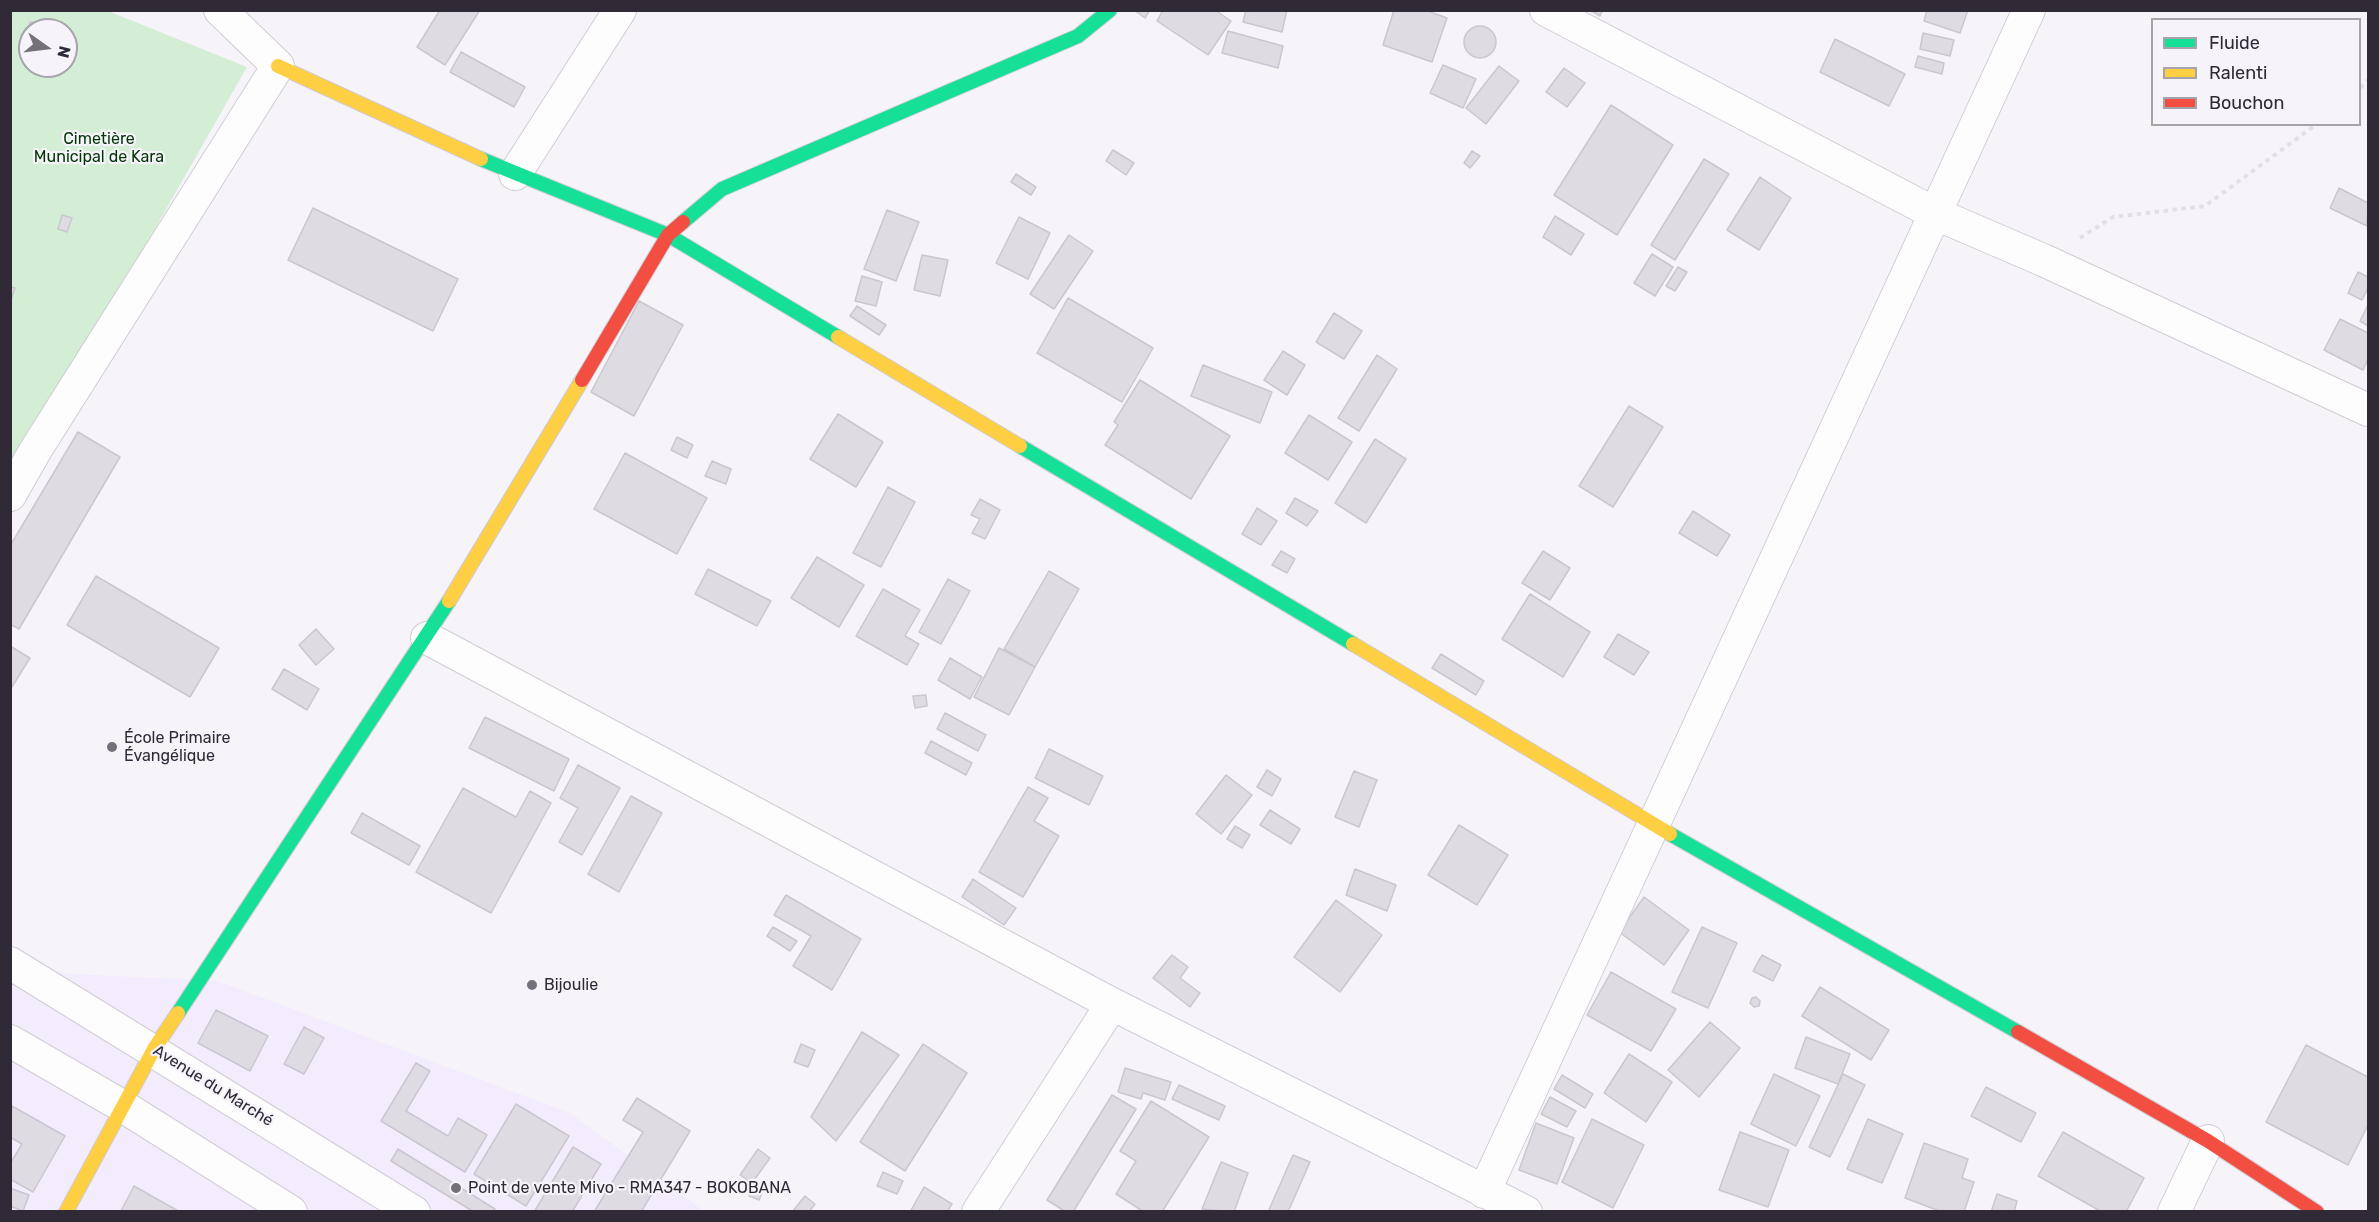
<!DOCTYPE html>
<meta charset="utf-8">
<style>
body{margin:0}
#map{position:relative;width:2379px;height:1222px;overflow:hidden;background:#f6f4f9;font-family:Rubik,sans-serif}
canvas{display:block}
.frame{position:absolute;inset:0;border:12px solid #302a37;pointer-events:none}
.legend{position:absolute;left:2151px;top:18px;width:210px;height:108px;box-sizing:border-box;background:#f6f3fa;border:2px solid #a7a3ac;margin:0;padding:8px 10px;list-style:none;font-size:18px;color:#302a37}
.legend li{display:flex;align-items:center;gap:12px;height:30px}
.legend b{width:30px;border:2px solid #a7a3ac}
.north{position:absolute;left:18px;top:18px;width:60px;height:60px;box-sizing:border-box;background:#f6f3fa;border:2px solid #a7a3ac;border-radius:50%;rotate:104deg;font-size:16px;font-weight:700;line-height:24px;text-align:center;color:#302a37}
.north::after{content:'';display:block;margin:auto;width:21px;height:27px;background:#75717b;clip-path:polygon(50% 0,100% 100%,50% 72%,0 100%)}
</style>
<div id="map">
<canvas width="2379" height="1222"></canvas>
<div class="frame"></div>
<ul class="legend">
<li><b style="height:8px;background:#16e098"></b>Fluide</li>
<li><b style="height:8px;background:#ffcf43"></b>Ralenti</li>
<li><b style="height:8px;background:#f24e42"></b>Bouchon</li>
</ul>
<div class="north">N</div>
</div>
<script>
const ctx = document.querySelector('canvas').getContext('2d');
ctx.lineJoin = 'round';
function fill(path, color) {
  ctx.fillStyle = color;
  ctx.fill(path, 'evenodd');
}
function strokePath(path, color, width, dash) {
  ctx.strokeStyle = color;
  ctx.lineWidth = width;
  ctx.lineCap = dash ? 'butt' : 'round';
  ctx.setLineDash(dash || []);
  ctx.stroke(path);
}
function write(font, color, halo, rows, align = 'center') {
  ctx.font = font + ' Rubik,sans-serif';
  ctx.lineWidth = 4.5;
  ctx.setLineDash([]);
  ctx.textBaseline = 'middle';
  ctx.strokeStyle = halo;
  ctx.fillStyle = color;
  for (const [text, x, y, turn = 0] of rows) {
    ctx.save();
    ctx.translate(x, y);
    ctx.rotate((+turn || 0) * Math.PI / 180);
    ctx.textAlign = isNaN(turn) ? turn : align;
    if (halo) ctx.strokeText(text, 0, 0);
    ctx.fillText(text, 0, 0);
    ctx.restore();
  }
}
const built = new Path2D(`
 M 11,971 L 218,981 L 570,1113 L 704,1211 L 11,1212 Z`);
const green = new Path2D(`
 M 11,11 L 108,11 L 247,67 L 11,482 ZM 30,30 L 66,30 L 66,66 L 30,66 Z`);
const building = new Path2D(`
 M 440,10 L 480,10 L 445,65 L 417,47 Z
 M 1134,10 L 1150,10 L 1145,18 Z
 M 1163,10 L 1215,10 L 1231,21 L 1208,55 L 1157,21 Z
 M 1246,10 L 1287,10 L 1282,32 L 1243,22 Z
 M 1394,10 L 1425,10 L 1447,18 L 1432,62 L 1383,45 Z
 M 1590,10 L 1603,10 L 1600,16 Z
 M 1927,10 L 1968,10 L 1960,33 L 1924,21 Z
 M 30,22 L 37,23 L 35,30 L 30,30 L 30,35 L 27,35 Z
 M1464 42a16 16 0 1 1 32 0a16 16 0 1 1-32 0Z
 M 1228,31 L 1283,46 L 1278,68 L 1222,53 Z
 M 1923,33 L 1954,40 L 1950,56 L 1920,49 Z
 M 1835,39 L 1905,74 L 1889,106 L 1820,72 Z
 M 461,52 L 525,87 L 514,107 L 450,72 Z
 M 1918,56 L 1944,63 L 1942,74 L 1915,67 Z
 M 1443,65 L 1476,79 L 1463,108 L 1430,93 Z
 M 1499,66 L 1519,81 L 1486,124 L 1466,108 Z
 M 1564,68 L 1585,83 L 1567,107 L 1546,92 Z
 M 1611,105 L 1673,145 L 1617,235 L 1554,195 Z
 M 1113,150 L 1134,163 L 1126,175 L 1106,161 Z
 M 1472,151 L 1480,156 L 1470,168 L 1464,163 Z
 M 1704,159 L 1729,174 L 1675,260 L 1651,245 Z
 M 1016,174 L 1036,187 L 1031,195 L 1011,182 Z
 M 1760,177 L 1791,198 L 1759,250 L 1727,230 Z
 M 2339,188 L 2368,203 L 2367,226 L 2330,208 Z
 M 313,208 L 458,279 L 433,331 L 288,260 Z
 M 887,210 L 919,222 L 896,281 L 864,269 Z
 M 62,215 L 72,218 L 67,232 L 58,229 Z
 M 1555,216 L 1584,234 L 1571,255 L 1543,237 Z
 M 1019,217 L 1050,233 L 1028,279 L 996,263 Z
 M 1069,235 L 1093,251 L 1054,309 L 1030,294 Z
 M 1652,254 L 1673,267 L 1655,296 L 1634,283 Z
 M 922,255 L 948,260 L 940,296 L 914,290 Z
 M 1678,267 L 1687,272 L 1675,291 L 1666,286 Z
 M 2358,272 L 2368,277 L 2368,288 L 2362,300 L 2348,293 Z
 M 862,276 L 882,282 L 876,306 L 855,301 Z
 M 10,287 L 15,288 L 11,300 L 10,299 Z
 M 1068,298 L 1153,348 L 1122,402 L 1037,353 Z
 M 639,301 L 683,325 L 634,416 L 591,392 Z
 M 2368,305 L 2368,326 L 2360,321 Z
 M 857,306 L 886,325 L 879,335 L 850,316 Z
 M 1334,313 L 1362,331 L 1344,359 L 1316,342 Z
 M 2340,319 L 2368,333 L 2368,359 L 2363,370 L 2324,350 Z
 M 1283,351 L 1305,365 L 1287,395 L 1264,380 Z
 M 1377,355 L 1397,369 L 1359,431 L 1338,418 Z
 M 1203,365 L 1272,392 L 1260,423 L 1191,396 Z
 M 1140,380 L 1230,436 L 1191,499 L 1105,445 L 1118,425 L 1114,422 Z
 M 1629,406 L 1663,427 L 1613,507 L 1579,486 Z
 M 838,414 L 883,442 L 856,487 L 810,459 Z
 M 1309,415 L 1352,442 L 1328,480 L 1285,453 Z
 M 78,432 L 120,457 L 19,629 L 10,624 L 10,546 Z
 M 677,437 L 693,445 L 687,458 L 671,450 Z
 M 1375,439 L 1406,459 L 1366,523 L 1335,503 Z
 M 625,453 L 707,498 L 677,554 L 594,509 Z
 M 712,461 L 731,469 L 726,484 L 705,476 Z
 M 888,487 L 915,502 L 881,567 L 853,553 Z
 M 1295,498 L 1318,511 L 1307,526 L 1286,513 Z
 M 980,499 L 1000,510 L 985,539 L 972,533 L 980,519 L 971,515 Z
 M 1257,508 L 1277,521 L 1261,545 L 1242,534 Z
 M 1693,511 L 1730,535 L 1717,556 L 1679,533 Z
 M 1281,551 L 1295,559 L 1287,573 L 1272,565 Z
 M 1543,551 L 1570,568 L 1550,600 L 1522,583 Z
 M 817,557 L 864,585 L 839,627 L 791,598 Z
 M 708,569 L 771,601 L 757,626 L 695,594 Z
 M 1049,571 L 1079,589 L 1035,667 L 1004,649 Z
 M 96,576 L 219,648 L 190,697 L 67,625 Z
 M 948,579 L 970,591 L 941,644 L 919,632 Z
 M 883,589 L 920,610 L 905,636 L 919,644 L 907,665 L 856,636 Z
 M 1530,594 L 1590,632 L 1563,677 L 1502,639 Z
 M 316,629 L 334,649 L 316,665 L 299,645 Z
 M 1618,634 L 1649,652 L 1634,675 L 1604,657 Z
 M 10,646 L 30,658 L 10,690 Z
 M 999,648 L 1035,667 L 1009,715 L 974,697 Z
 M 1441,654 L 1484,681 L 1476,695 L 1432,668 Z
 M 950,658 L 982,677 L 970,699 L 938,680 Z
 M 284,669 L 319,689 L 307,710 L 272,689 Z
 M 926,695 L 927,706 L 915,708 L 913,696 Z
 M 945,713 L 986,735 L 978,751 L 937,729 Z
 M 485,717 L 569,759 L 554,791 L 469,748 Z
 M 931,741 L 972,763 L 966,775 L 925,753 Z
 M 1049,749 L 1103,776 L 1089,805 L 1035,778 Z
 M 578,765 L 620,788 L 582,855 L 559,842 L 578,808 L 560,798 Z
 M 1267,770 L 1281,779 L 1272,796 L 1257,787 Z
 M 1354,771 L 1377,780 L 1359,827 L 1335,817 Z
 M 1226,775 L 1252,795 L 1221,834 L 1196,814 Z
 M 1028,787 L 1048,798 L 1034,821 L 1059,836 L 1023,897 L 979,872 Z
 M 463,788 L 516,817 L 530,791 L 551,803 L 491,913 L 416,872 Z
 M 631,796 L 662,813 L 619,892 L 588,874 Z
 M 1270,810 L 1300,829 L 1291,844 L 1260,825 Z
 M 362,813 L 420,846 L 409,865 L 351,833 Z
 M 1459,825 L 1508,855 L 1477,905 L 1428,875 Z
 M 1235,826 L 1250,835 L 1242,848 L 1227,839 Z
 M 1355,869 L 1396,885 L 1387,911 L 1346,895 Z
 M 973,879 L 1016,908 L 1004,925 L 962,897 Z
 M 786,895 L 861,939 L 832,990 L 793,966 L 811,936 L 774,915 Z
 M 1644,897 L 1689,930 L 1664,965 L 1619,932 Z
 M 1336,900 L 1382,935 L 1340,992 L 1294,957 Z
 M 773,927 L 797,941 L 790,951 L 767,936 Z
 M 1702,927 L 1737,943 L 1708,1008 L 1672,992 Z
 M 1172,955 L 1188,967 L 1180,978 L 1200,993 L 1190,1007 L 1153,978 Z
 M 1762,955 L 1781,965 L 1773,981 L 1753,971 Z
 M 1611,972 L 1676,1009 L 1651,1051 L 1587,1015 Z
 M 1820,987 L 1889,1030 L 1871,1060 L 1802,1016 Z
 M 1756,997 L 1760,1001 L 1759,1006 L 1754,1007 L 1750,1003 L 1752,998 Z
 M 216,1010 L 268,1036 L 250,1071 L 198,1043 Z
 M 1710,1022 L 1740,1048 L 1699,1097 L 1668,1070 Z
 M 304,1027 L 324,1038 L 304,1074 L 284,1064 Z
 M 862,1032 L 899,1055 L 836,1141 L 811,1117 Z
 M 1806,1037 L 1850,1054 L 1838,1084 L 1795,1068 Z
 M 801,1044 L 815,1050 L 808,1067 L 794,1062 Z
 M 923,1044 L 967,1073 L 905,1171 L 860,1142 Z
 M 2306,1045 L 2368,1077 L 2368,1125 L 2348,1165 L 2266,1122 Z
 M 1629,1054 L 1672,1082 L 1646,1122 L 1604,1093 Z
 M 416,1063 L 430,1071 L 406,1111 L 448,1136 L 458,1118 L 487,1135 L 465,1172 L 381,1121 Z
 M 1125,1068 L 1171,1082 L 1165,1100 L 1143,1093 L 1141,1099 L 1118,1092 Z
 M 1774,1074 L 1820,1096 L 1796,1146 L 1751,1124 Z
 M 1843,1074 L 1865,1085 L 1830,1157 L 1809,1147 Z
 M 1562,1075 L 1593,1094 L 1585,1108 L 1554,1089 Z
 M 1179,1085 L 1225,1106 L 1219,1120 L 1172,1099 Z
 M 1986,1087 L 2036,1113 L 2021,1142 L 1971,1116 Z
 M 1112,1095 L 1136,1109 L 1073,1212 L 1066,1212 L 1047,1200 Z
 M 1550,1097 L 1576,1111 L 1567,1127 L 1541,1114 Z
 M 637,1098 L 690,1131 L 641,1212 L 594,1212 L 643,1132 L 623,1120 Z
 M 1151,1101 L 1209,1137 L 1162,1212 L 1144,1212 L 1116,1194 L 1136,1161 L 1120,1151 Z
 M 516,1104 L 569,1136 L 526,1206 L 474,1174 Z
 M 12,1106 L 65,1136 L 33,1192 L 10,1179 L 10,1164 L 22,1144 L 10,1137 Z
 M 1592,1119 L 1644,1145 L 1613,1208 L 1562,1182 Z
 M 1868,1119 L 1903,1134 L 1882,1183 L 1847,1169 Z
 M 1536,1123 L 1574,1138 L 1557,1184 L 1519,1170 Z
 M 1740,1132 L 1789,1150 L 1768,1207 L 1719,1190 Z
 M 2063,1132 L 2144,1178 L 2126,1212 L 2102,1212 L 2038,1176 Z
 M 1924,1143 L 1968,1159 L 1962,1178 L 1974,1182 L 1964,1212 L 1942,1212 L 1905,1198 Z
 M 573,1147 L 601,1164 L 572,1212 L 534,1212 Z
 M 398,1149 L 495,1209 L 494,1212 L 474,1212 L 391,1161 Z
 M 758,1149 L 770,1158 L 752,1183 L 740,1175 Z
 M 1293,1155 L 1310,1162 L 1288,1212 L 1268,1212 Z
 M 1221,1162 L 1248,1173 L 1234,1212 L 1202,1209 Z
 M 883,1172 L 903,1181 L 897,1194 L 877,1186 Z
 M 134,1186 L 180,1212 L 121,1211 Z
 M 924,1187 L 952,1204 L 947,1212 L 910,1212 Z
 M 10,1188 L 29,1195 L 23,1211 L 10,1206 Z
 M 751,1189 L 762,1193 L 759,1200 L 749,1196 Z
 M 1997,1194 L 2017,1201 L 2014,1212 L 1991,1212 Z
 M 805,1196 L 815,1204 L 809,1212 L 792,1212 Z`);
const path = new Path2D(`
 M 2360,88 L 2368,80
 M 2080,238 L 2113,217 L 2205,206 L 2317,124`);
const street = new Path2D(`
 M 1546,10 L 1936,214 L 2043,260 L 2368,410
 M 515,174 L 620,10
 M 10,495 L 35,451 L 278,66 L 220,10
 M 427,638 L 1112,1004 L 1526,1212
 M 10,963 L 414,1212
 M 10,1041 L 124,1107 L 291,1212
 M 1484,1192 L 2029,10
 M 978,1212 L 1112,1004
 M 2174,1212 L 2208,1141`);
const fast = new Path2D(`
 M 481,159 L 668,235 L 838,337
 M 683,222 L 722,189 L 1078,36 L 1110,10
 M 1020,446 L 1353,644
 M 1670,834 L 2018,1032
 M 178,1013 L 449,601`);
const slow = new Path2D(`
 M 278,66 L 481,159
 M 838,337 L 1020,446
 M 449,601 L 582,380
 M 1353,644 L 1670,834
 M 66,1212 L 154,1049 L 178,1013`);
const jam = new Path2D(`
 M 582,380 L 668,235 L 683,222
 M 2018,1032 L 2208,1141 L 2317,1212`);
const markers = [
 [112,747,6,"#75717b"],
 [532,985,6,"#75717b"],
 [456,1188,6,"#75717b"]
];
const parkNames = [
 ["Cimetière",99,139],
 ["Municipal de Kara",99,157]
];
const poiNames = [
 ["École Primaire",124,738],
 ["Évangélique",124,756],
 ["Bijoulie",544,985],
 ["Point de vente Mivo - RMA347 - BOKOBANA",468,1188]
];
const streetNames = [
 ["Avenue du Marché",213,1086,32]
];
fill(built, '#f3ecfc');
fill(green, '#d3eed4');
fill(building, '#dedbe3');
strokePath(building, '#cbc7d0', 1.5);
strokePath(street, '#d0ccd5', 34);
strokePath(fast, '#d0ccd5', 16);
strokePath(slow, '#d0ccd5', 16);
strokePath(jam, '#d0ccd5', 16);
strokePath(path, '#e1e0e2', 4, [4.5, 4.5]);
strokePath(street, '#fefdfe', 32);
strokePath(fast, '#16e098', 14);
strokePath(slow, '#ffcf43', 14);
strokePath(jam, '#f24e42', 14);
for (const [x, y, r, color] of markers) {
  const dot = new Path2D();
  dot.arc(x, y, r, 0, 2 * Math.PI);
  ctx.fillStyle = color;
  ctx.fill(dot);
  strokePath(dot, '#f6f3fa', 2);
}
write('16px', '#013706', '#f6f3fa', parkNames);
write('16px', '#302a37', '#f6f3fa', poiNames, 'left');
write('16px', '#302a37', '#f6f3fa', streetNames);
</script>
